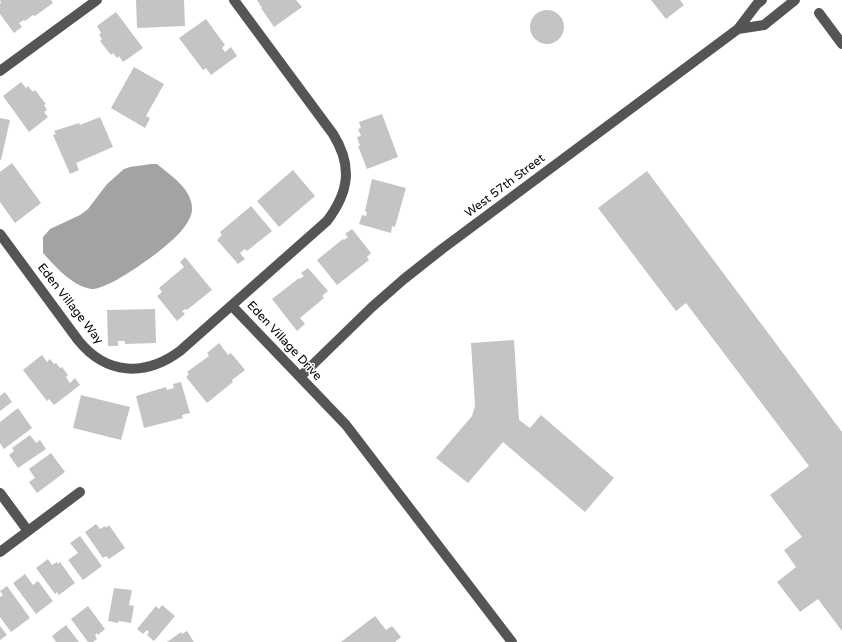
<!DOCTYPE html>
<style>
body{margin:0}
canvas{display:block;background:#fff}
</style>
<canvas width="842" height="642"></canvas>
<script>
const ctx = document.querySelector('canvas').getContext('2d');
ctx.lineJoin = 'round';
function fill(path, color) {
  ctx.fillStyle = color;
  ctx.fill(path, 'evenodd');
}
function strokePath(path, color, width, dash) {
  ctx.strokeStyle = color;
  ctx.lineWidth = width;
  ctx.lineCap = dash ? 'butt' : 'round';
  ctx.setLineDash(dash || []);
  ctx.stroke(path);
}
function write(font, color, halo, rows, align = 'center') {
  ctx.font = font + ' "Varela Round",sans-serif';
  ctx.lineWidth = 3;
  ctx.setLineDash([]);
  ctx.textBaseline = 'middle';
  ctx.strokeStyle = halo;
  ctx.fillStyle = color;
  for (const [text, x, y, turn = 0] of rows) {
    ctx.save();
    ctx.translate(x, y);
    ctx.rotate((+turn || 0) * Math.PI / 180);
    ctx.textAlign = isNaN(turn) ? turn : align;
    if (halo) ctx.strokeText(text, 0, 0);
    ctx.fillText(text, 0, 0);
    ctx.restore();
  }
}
const water = new Path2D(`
 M 151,164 L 157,164 C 171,176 194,190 192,211 C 191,218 186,225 182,230 C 171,245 109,291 91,289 C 71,285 56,267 43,253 L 43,237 L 50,229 L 80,215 L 88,209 L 107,184 L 124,169 L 130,167 Z`);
const building = new Path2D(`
 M 0,0 L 51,0 L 53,3 L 35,16 L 33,15 L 25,21 L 24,20 L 19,23 L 22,27 L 14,33 L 0,14 L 0,4 L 1,3 Z
 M 136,0 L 184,0 L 185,26 L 137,28 Z
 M 257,0 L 296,0 L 302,7 L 274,27 L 261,8 L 262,8 Z
 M 651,0 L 680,0 L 684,5 L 666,19 Z
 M530 27a17 17 0 1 1 34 0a17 17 0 1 1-34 0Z
 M 116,12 L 143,48 L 123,62 L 119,56 L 117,58 L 113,53 L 111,55 L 100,41 L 102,39 L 99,35 L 101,33 L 97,26 Z
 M 206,19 L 225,45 L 222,48 L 225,52 L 231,47 L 237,56 L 211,75 L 206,68 L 203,70 L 179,38 Z
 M 134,67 L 164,84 L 146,116 L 150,118 L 145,128 L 111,108 Z
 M 21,82 L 26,88 L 28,86 L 33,92 L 35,90 L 46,104 L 44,105 L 47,110 L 44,112 L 48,117 L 29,132 L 3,96 Z
 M 382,114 L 398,157 L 367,169 L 358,146 L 360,146 L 357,137 L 361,136 L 358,129 L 361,128 L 359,122 Z
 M 100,117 L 113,147 L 76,163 L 79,170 L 70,174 L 53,135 L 56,134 L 54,131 L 79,123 L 80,125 Z
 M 0,118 L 10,120 L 1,160 L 0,160 Z
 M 12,163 L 41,203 L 15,223 L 0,202 L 0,172 Z
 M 293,170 L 315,196 L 279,227 L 257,201 Z
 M 647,171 L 842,432 L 842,631 L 818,599 L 800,612 L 777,582 L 796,567 L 784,550 L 802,537 L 770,495 L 809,466 L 686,303 L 676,311 L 598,208 Z
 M 372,179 L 406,188 L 395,227 L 392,226 L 391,233 L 359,224 L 362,215 L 366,216 L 367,212 L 365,211 Z
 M 251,206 L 272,231 L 247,251 L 245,249 L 240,253 L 245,259 L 238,264 L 217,240 L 222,235 L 220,232 Z
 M 352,229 L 371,253 L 367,257 L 369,260 L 337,285 L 317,260 L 343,239 L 344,240 L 348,237 L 345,234 Z
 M 185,257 L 212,290 L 187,310 L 186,309 L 182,311 L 185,314 L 177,321 L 157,296 L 162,292 L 159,288 L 184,267 L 180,262 Z
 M 308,268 L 328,291 L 322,296 L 324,298 L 300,318 L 305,324 L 297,331 L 272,299 L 299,278 L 299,279 L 304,276 L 301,273 Z
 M 155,309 L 156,343 L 125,344 L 125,341 L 118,341 L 118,346 L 108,346 L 107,310 Z
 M 514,340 L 519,420 L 530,428 L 541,415 L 614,478 L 585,512 L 503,442 L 468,483 L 436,458 L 472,416 L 475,406 L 471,343 Z
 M 219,343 L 228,355 L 231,353 L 245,370 L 232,380 L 233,382 L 207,403 L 186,377 L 189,374 L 187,372 L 209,356 L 207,353 Z
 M 42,355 L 47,362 L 50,359 L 54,364 L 56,363 L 60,368 L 62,367 L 68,375 L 66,377 L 70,383 L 75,378 L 80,385 L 54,405 L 49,399 L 47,401 L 23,370 Z
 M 181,382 L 190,413 L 182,415 L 183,418 L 144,428 L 136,396 L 166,387 L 167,390 L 174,388 L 173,384 Z
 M 5,392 L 12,402 L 0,411 L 0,396 Z
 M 81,395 L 130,407 L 121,440 L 73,428 Z
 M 18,408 L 32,428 L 4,449 L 0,443 L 0,422 Z
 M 30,435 L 36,443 L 40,440 L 46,449 L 18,468 L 9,455 L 14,451 L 12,448 Z
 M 51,453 L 65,472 L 37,493 L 29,482 L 35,478 L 29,469 Z
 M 96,524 L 100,529 L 105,526 L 106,528 L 109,525 L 125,548 L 109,559 L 106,556 L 103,558 L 85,532 Z
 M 80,536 L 102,566 L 83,580 L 68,560 L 78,553 L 70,543 Z
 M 48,559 L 52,565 L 57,562 L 58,564 L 60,562 L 75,583 L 59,595 L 57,592 L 55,594 L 36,568 Z
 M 25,574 L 33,585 L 38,581 L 53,601 L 36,614 L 13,583 Z
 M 7,586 L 30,618 L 11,632 L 0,617 L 0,597 L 3,595 L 0,591 Z
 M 114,588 L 132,590 L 129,605 L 134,606 L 131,623 L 119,621 L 118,623 L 108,621 Z
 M 162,605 L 175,616 L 154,641 L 147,635 L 149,632 L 147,630 L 143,634 L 137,629 L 156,606 L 159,609 Z
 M 88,606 L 105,629 L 98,635 L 97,633 L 95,635 L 97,639 L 93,642 L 88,642 L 71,619 Z
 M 375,616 L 386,630 L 392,626 L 401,637 L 395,642 L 341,642 Z
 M 66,625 L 79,642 L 56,642 L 52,636 Z
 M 0,626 L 7,635 L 0,640 Z
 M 187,631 L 194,642 L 167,642 L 181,632 L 182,634 Z`);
const minor = new Path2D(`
 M 819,13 L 842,44
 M 738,29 L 764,25 L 795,0
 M 0,71 L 97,0
 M 0,234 L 78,340 C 106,375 145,377 180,351 L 327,221 C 349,192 353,166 333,134 L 234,0
 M 232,306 L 346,425 L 512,642
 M 300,377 L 372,307 L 404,279 L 442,249 L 738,29 L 757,4 L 762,0
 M 0,493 L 28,531
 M 0,552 L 80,492`);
const streetNames = [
 ["West 57th Street",505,186,-37],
 ["Eden Village Way",70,304,52],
 ["Eden Village Drive",284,341,47]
];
fill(water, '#a3a3a3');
fill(building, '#c4c4c4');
strokePath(minor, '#555', 10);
write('12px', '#000', '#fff', streetNames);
</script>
